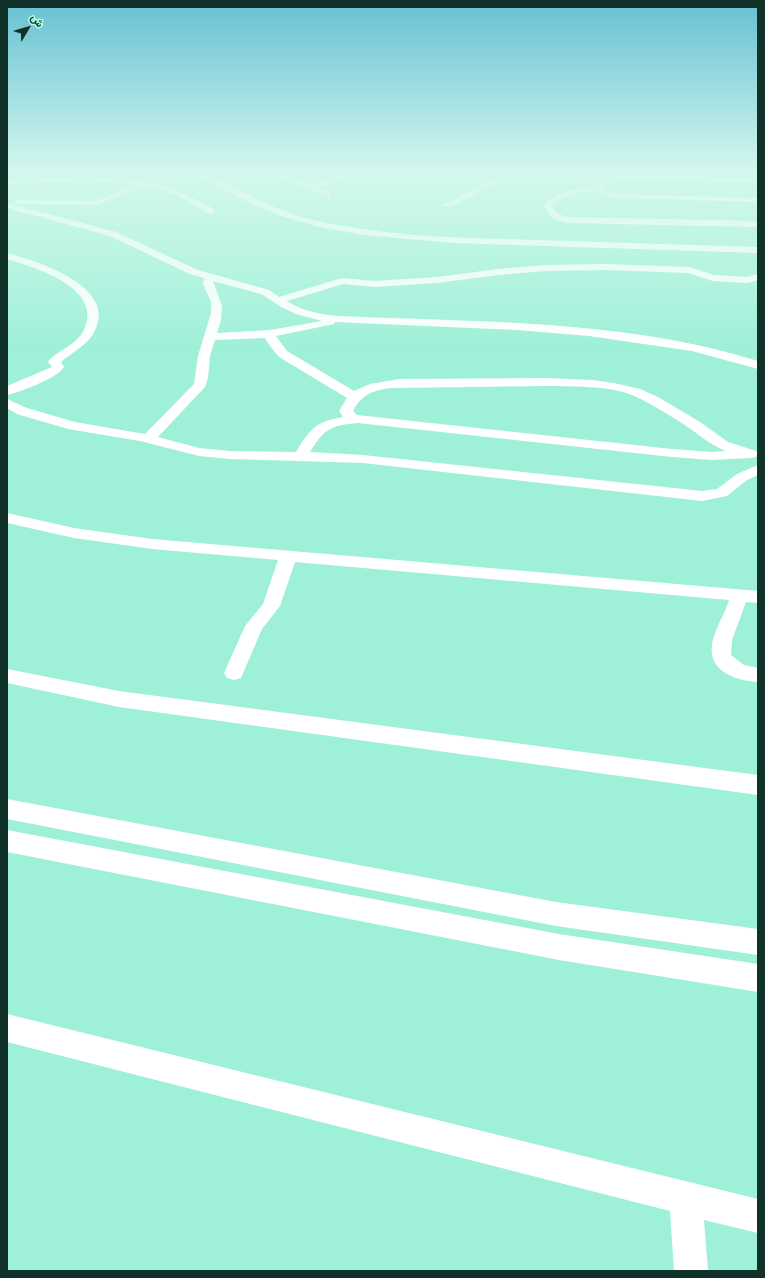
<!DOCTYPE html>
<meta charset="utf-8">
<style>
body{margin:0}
#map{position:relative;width:765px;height:1278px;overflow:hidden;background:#9ff0d8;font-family:Arial,Vazirmatn,sans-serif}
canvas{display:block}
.frame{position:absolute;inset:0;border:8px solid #103229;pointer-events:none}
.north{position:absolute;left:8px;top:8px;width:40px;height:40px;-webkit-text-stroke:3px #acfde5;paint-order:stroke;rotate:52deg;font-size:11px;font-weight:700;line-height:16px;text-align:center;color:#103229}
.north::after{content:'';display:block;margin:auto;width:14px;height:18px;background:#103229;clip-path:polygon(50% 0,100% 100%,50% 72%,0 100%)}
</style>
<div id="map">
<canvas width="765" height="1278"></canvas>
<div class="frame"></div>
<div class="north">ش</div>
</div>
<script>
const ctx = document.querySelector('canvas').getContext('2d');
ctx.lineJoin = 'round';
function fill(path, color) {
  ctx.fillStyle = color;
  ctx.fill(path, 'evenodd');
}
const minor = new Path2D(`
 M 180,171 C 215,171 253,200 287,212 C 311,221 338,225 363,229 C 420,238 478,238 535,240 C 609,242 684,245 758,247 L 758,253 L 454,243 L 364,235 L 320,227 L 281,216 L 254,205 L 208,182 Z
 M 266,171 L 277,171 L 312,185 L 353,171 L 365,171 L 319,188 L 330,192 L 330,196 L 327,196 Z
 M 511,171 L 522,171 L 450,207 L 447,207 L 443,205 L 477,186 Z
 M 622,175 L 758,178 L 758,182 L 622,179 L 601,189 L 617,194 L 758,198 L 758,202 L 617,198 C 609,197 599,192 593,191 C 584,190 557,198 552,206 L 558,214 L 568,217 L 758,221 L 758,227 L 567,223 L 552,218 L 544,206 C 554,189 578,191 595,186 C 605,183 612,177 622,175 Z
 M 67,177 C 112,176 157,178 197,200 C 203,203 211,206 215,211 L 211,214 L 208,213 L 176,195 L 147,186 L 96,205 L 16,204 L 12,202 L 16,200 L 95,201 L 138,185 L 88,181 L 7,184 L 7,180 Z
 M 7,203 L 116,232 L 198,270 L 269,290 L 279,297 L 342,278 L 375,281 L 437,277 L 498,269 L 545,265 L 605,264 L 689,267 L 714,275 L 747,277 L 758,274 L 758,280 L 748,283 L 713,281 L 688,273 L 605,270 L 545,271 L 498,275 L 437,283 L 375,287 L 343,284 L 287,301 C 302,311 319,314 337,316 C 475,322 625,319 758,361 L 758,369 L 692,351 L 589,336 L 517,330 L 335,322 L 334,324 L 276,336 L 287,351 L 354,391 L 370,384 L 399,379 L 547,378 L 592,380 L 614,383 L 640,389 L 658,397 L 700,422 L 728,442 L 756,451 L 758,454 L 756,457 L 751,458 L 712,460 L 672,457 L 358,423 C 331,425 324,429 310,452 L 363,455 L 702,491 L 717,489 L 737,474 L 758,465 L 758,475 L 747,480 L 727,496 L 702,501 L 363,463 L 230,459 L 199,456 L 140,441 L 68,429 L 17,414 L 7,408 L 7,399 L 27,408 L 75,422 L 145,434 L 194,384 L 198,356 L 211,313 L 211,302 L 203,284 L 204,278 L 190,274 L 110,236 L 7,208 ZM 213,281 L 261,294 L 283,308 L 296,314 L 322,321 L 270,330 L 217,333 L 221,320 L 222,306 ZM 265,338 L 270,346 L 279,357 L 347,398 L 339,411 L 343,417 C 315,422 311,428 296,452 L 230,451 L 199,448 L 158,437 L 205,387 L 208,378 L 210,356 L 215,340 ZM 547,386 C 574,387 606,385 632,395 C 648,402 662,411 677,420 C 694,430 709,445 726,451 L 712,452 L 672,449 L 357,415 L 353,411 C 361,395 373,390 391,388 Z
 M 7,253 C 38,261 122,288 93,334 C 85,347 71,353 61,362 L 64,367 C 58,378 20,392 7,395 L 7,386 L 52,367 L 48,362 L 50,359 C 59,351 76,344 83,332 C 106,289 37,268 7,259 Z
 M 7,513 L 74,528 L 152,539 L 758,591 L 758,603 L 746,602 L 732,640 L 731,655 L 744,665 L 758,668 L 758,682 C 744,681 728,678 718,667 C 701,647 723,621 729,600 L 295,562 L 280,606 L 262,629 L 241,678 L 234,680 L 227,678 L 224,673 L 245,626 L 263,604 L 278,560 L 152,549 L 74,538 L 7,523 Z
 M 7,669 L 119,691 L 758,775 L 758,795 L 119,707 L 7,683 Z
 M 7,799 L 556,902 L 758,929 L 758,955 L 556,926 L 7,819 Z
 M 7,830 L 559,934 L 758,964 L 758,992 L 559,960 L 7,852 Z
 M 7,1014 L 758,1199 L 758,1233 L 704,1220 L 708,1271 L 674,1271 L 670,1211 L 7,1042 Z`);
fill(minor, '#fff');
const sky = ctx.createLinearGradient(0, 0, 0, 350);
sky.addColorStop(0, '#66c0d2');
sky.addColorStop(0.49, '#d4f8ed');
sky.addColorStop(1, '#d4f8ed00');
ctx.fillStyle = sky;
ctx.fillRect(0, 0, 765, 350);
</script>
